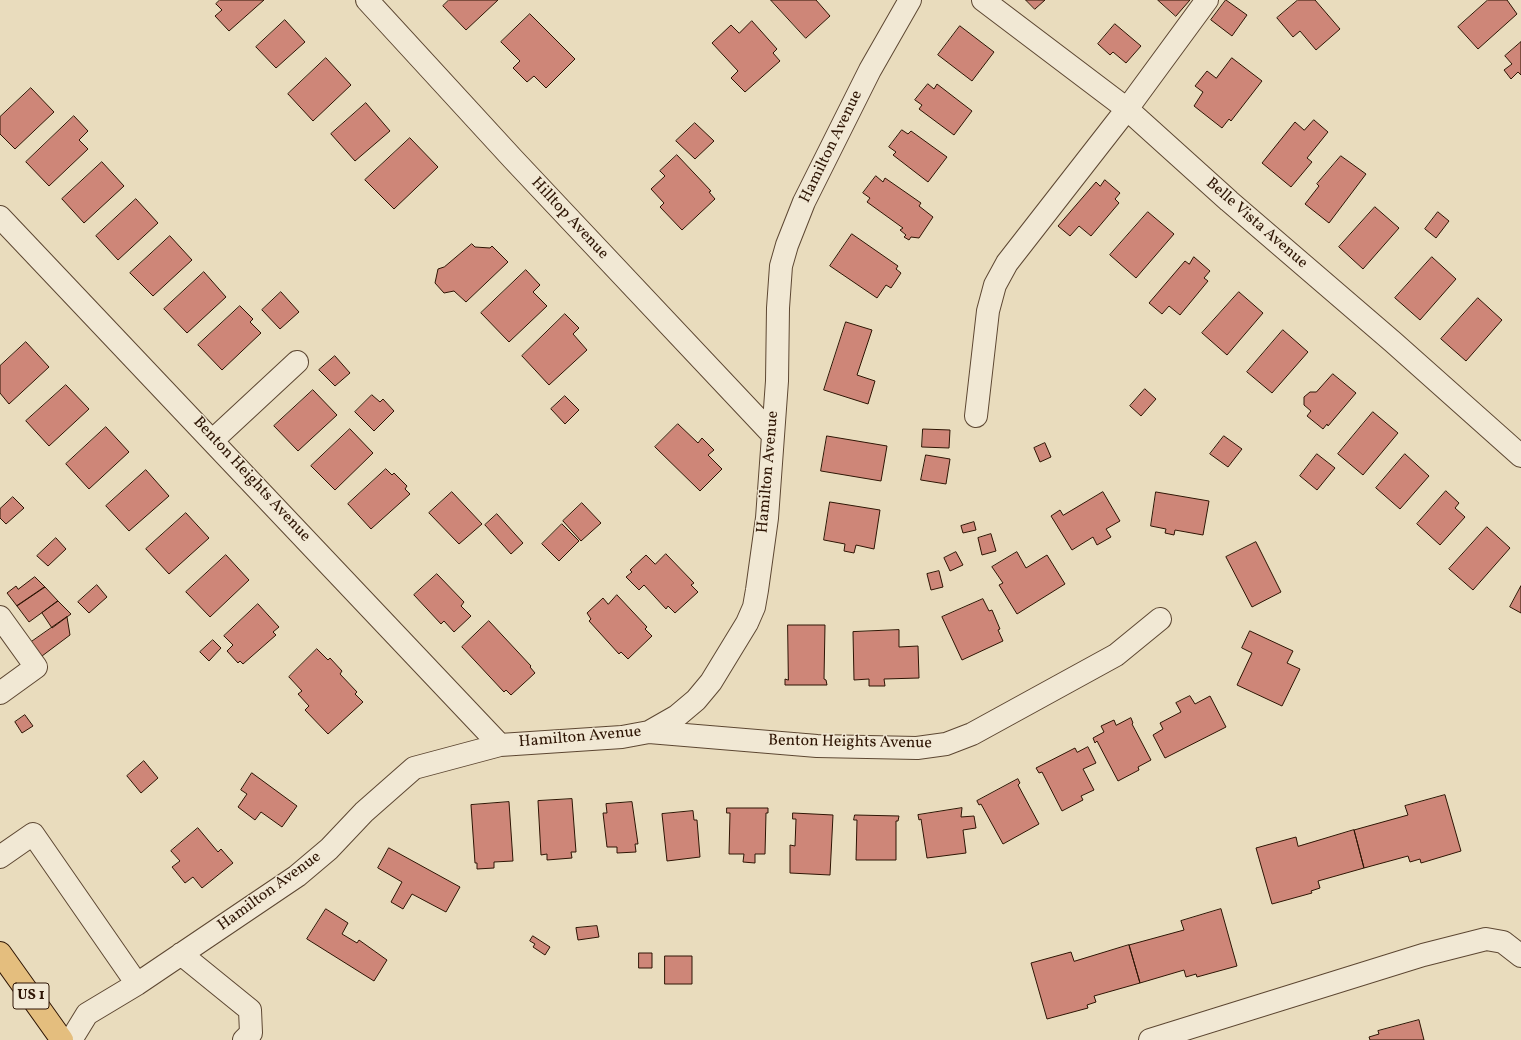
<!DOCTYPE html>
<style>
body{margin:0}
canvas{display:block;background:#e9dcbd}
</style>
<canvas width="1521" height="1040"></canvas>
<script>
const ctx = document.querySelector('canvas').getContext('2d');
ctx.lineJoin = 'round';
function fill(path, color) {
  ctx.fillStyle = color;
  ctx.fill(path, 'evenodd');
}
function strokePath(path, color, width, dash) {
  ctx.strokeStyle = color;
  ctx.lineWidth = width;
  ctx.lineCap = dash ? 'butt' : 'round';
  ctx.setLineDash(dash || []);
  ctx.stroke(path);
}
function write(font, color, halo, rows, align = 'center') {
  ctx.font = font + ' Vollkorn,serif';
  ctx.lineWidth = 3;
  ctx.setLineDash([]);
  ctx.textBaseline = 'middle';
  ctx.strokeStyle = halo;
  ctx.fillStyle = color;
  for (const [text, x, y, turn = 0] of rows) {
    ctx.save();
    ctx.translate(x, y);
    ctx.rotate((+turn || 0) * Math.PI / 180);
    ctx.textAlign = isNaN(turn) ? turn : align;
    if (halo) ctx.strokeText(text, 0, 0);
    ctx.fillText(text, 0, 0);
    ctx.restore();
  }
}
const building = new Path2D(`
 M 220,0 L 264,0 L 229,31 L 215,16 L 222,10 L 216,4 Z
 M 449,0 L 498,0 L 466,30 L 443,6 Z
 M 771,0 L 816,0 L 830,16 L 806,38 Z
 M 1026,0 L 1045,0 L 1035,9 Z
 M 1158,0 L 1190,0 L 1176,16 Z
 M 1226,0 L 1247,15 L 1232,36 L 1211,20 Z
 M 1298,0 L 1315,0 L 1340,29 L 1316,50 L 1300,31 L 1293,37 L 1277,18 Z
 M 1488,0 L 1507,0 L 1517,14 L 1478,49 L 1458,27 Z
 M 530,14 L 575,59 L 546,88 L 534,76 L 527,82 L 513,68 L 520,61 L 501,42 Z
 M 285,20 L 305,42 L 276,68 L 256,47 Z
 M 752,21 L 777,49 L 773,53 L 780,61 L 745,92 L 731,78 L 738,71 L 712,43 L 731,25 L 739,33 Z
 M 1115,24 L 1141,46 L 1126,63 L 1113,52 L 1110,55 L 1098,44 Z
 M 960,26 L 994,52 L 972,81 L 938,55 Z
 M 1521,42 L 1521,75 L 1518,72 L 1511,79 L 1504,70 L 1512,64 L 1505,56 Z
 M 326,58 L 351,85 L 313,121 L 288,94 Z
 M 1232,58 L 1262,81 L 1231,121 L 1229,119 L 1222,128 L 1194,106 L 1203,92 L 1195,86 L 1207,71 L 1216,78 Z
 M 928,84 L 934,89 L 937,84 L 972,111 L 954,135 L 919,109 L 922,105 L 915,100 Z
 M 31,88 L 54,112 L 15,149 L 0,134 L 0,117 Z
 M 366,103 L 390,131 L 355,161 L 331,134 Z
 M 74,116 L 88,131 L 79,140 L 88,149 L 49,186 L 26,162 Z
 M 1314,120 L 1328,132 L 1307,158 L 1312,162 L 1291,187 L 1262,163 L 1295,122 L 1304,130 Z
 M 695,123 L 714,141 L 695,159 L 676,141 Z
 M 902,130 L 908,134 L 911,131 L 947,157 L 928,182 L 893,155 L 896,152 L 889,147 Z
 M 410,138 L 438,167 L 394,209 L 365,180 Z
 M 677,155 L 711,191 L 709,192 L 715,199 L 682,230 L 660,207 L 664,203 L 651,189 L 665,176 L 660,171 Z
 M 1341,156 L 1366,174 L 1329,223 L 1305,204 L 1319,186 L 1317,184 Z
 M 102,162 L 124,186 L 84,223 L 62,199 Z
 M 876,176 L 883,182 L 885,178 L 921,203 L 919,206 L 933,217 L 919,238 L 911,237 L 909,240 L 904,237 L 906,235 L 900,230 L 903,228 L 867,202 L 870,198 L 863,193 Z
 M 1105,180 L 1120,193 L 1115,199 L 1119,203 L 1091,236 L 1079,226 L 1070,236 L 1058,226 L 1096,182 L 1100,186 Z
 M 136,199 L 158,223 L 118,260 L 96,236 Z
 M 1375,207 L 1399,228 L 1363,269 L 1339,247 Z
 M 1148,212 L 1174,234 L 1136,278 L 1110,255 Z
 M 1438,212 L 1449,221 L 1436,238 L 1425,229 Z
 M 852,234 L 898,266 L 896,269 L 901,273 L 891,288 L 886,285 L 877,298 L 830,266 Z
 M 170,236 L 192,260 L 153,296 L 130,273 Z
 M 472,244 L 475,247 L 490,248 L 492,246 L 508,262 L 466,302 L 454,291 L 444,293 L 435,283 L 438,269 L 444,267 Z
 M 1194,257 L 1210,271 L 1204,278 L 1208,281 L 1180,315 L 1169,306 L 1162,314 L 1149,303 L 1185,261 L 1189,264 Z
 M 1432,257 L 1456,279 L 1420,320 L 1395,298 Z
 M 526,270 L 540,285 L 533,292 L 547,306 L 509,342 L 481,313 Z
 M 204,272 L 226,297 L 187,333 L 164,309 Z
 M 281,292 L 299,312 L 280,329 L 262,310 Z
 M 1239,292 L 1263,313 L 1227,355 L 1202,333 Z
 M 1478,298 L 1502,320 L 1466,361 L 1441,339 Z
 M 240,306 L 253,319 L 250,322 L 261,333 L 222,370 L 198,345 Z
 M 565,314 L 579,328 L 573,334 L 587,350 L 549,385 L 522,356 Z
 M 846,322 L 872,330 L 857,375 L 875,381 L 868,404 L 824,390 Z
 M 1283,330 L 1308,352 L 1272,393 L 1247,372 Z
 M 26,342 L 49,367 L 9,404 L 0,393 L 0,366 Z
 M 335,356 L 350,373 L 335,386 L 319,370 Z
 M 1333,374 L 1356,393 L 1328,426 L 1327,424 L 1323,429 L 1307,416 L 1311,411 L 1304,405 L 1304,397 L 1310,392 L 1316,392 Z
 M 66,385 L 89,409 L 49,446 L 26,421 Z
 M 1145,389 L 1156,399 L 1141,416 L 1130,406 Z
 M 313,390 L 337,415 L 298,451 L 274,426 Z
 M 372,395 L 380,402 L 383,399 L 394,411 L 374,431 L 355,412 Z
 M 565,396 L 579,410 L 565,424 L 551,409 Z
 M 1373,412 L 1398,433 L 1363,475 L 1338,454 Z
 M 678,424 L 698,443 L 702,438 L 714,450 L 708,455 L 722,469 L 700,491 L 655,447 Z
 M 106,427 L 129,452 L 89,489 L 66,464 Z
 M 350,429 L 373,453 L 335,490 L 311,466 Z
 M 923,429 L 950,430 L 949,448 L 922,447 Z
 M 827,436 L 887,446 L 881,481 L 821,471 Z
 M 1224,436 L 1242,449 L 1228,467 L 1210,454 Z
 M 1045,443 L 1051,457 L 1040,462 L 1034,448 Z
 M 1317,454 L 1335,468 L 1317,490 L 1300,476 Z
 M 1405,454 L 1429,476 L 1400,509 L 1376,488 Z
 M 926,455 L 950,459 L 946,484 L 921,480 Z
 M 386,469 L 392,475 L 394,473 L 407,486 L 405,489 L 410,494 L 371,529 L 348,504 Z
 M 146,470 L 169,496 L 129,531 L 106,506 Z
 M 1446,491 L 1459,503 L 1455,508 L 1465,517 L 1440,545 L 1417,524 Z
 M 452,492 L 482,524 L 459,544 L 429,513 Z
 M 1103,492 L 1120,521 L 1106,529 L 1111,537 L 1097,545 L 1093,537 L 1072,550 L 1051,516 L 1060,510 L 1063,515 Z
 M 1156,492 L 1209,501 L 1203,535 L 1175,530 L 1174,535 L 1165,533 L 1166,529 L 1151,526 Z
 M 13,497 L 24,508 L 6,524 L 0,518 L 0,509 Z
 M 830,502 L 880,510 L 874,549 L 856,545 L 854,553 L 844,551 L 845,544 L 824,540 Z
 M 582,503 L 601,523 L 581,541 L 563,521 Z
 M 186,513 L 209,538 L 169,574 L 146,549 Z
 M 497,514 L 523,543 L 511,554 L 485,525 Z
 M 974,522 L 976,530 L 963,533 L 961,526 Z
 M 562,524 L 579,541 L 559,561 L 542,544 Z
 M 1487,527 L 1510,548 L 1473,590 L 1449,569 Z
 M 991,534 L 996,551 L 982,555 L 978,538 Z
 M 56,538 L 66,549 L 48,566 L 37,556 Z
 M 1256,542 L 1281,592 L 1252,607 L 1226,557 Z
 M 956,552 L 963,565 L 950,571 L 944,558 Z
 M 1017,552 L 1026,568 L 1047,555 L 1065,584 L 1017,614 L 999,585 L 1003,583 L 992,567 Z
 M 666,554 L 694,583 L 691,585 L 698,592 L 675,613 L 668,606 L 666,609 L 644,585 L 639,590 L 626,577 L 632,572 L 630,570 L 646,555 L 655,564 Z
 M 226,555 L 249,580 L 210,617 L 186,592 Z
 M 939,571 L 943,587 L 931,590 L 927,574 Z
 M 437,574 L 464,602 L 461,606 L 471,616 L 454,632 L 444,621 L 441,624 L 414,595 Z
 M 35,577 L 45,587 L 17,606 L 7,593 L 16,586 L 18,589 Z
 M 97,585 L 107,597 L 89,613 L 78,602 Z
 M 1521,586 L 1521,613 L 1510,607 Z
 M 45,587 L 58,601 L 29,622 L 17,606 Z
 M 617,595 L 647,627 L 645,629 L 652,636 L 628,659 L 621,652 L 619,654 L 589,621 L 591,619 L 587,613 L 603,598 L 608,604 Z
 M 983,599 L 989,611 L 992,610 L 1000,629 L 998,630 L 1003,641 L 962,660 L 942,617 Z
 M 58,601 L 71,614 L 52,628 L 42,613 Z
 M 258,604 L 279,627 L 273,632 L 276,635 L 243,664 L 240,661 L 238,663 L 227,651 L 233,645 L 224,636 Z
 M 67,617 L 70,635 L 38,659 L 27,645 Z
 M 489,621 L 531,666 L 530,667 L 535,673 L 511,695 L 506,690 L 504,692 L 462,647 Z
 M 788,625 L 825,625 L 824,679 L 826,680 L 827,685 L 785,685 L 785,679 L 788,680 Z
 M 899,630 L 899,647 L 918,646 L 919,678 L 884,679 L 885,686 L 869,686 L 869,679 L 854,680 L 853,632 Z
 M 1250,631 L 1293,651 L 1287,663 L 1300,669 L 1282,706 L 1237,685 L 1252,653 L 1242,648 Z
 M 213,640 L 221,648 L 209,661 L 200,652 Z
 M 317,649 L 328,660 L 330,658 L 342,671 L 340,674 L 357,692 L 355,694 L 363,702 L 328,734 L 305,710 L 309,706 L 298,694 L 302,691 L 289,677 Z
 M 1190,696 L 1195,704 L 1210,696 L 1226,727 L 1165,758 L 1153,735 L 1163,729 L 1160,723 L 1181,712 L 1176,703 Z
 M 25,715 L 33,726 L 22,733 L 15,722 Z
 M 1131,718 L 1133,723 L 1132,724 L 1151,760 L 1138,767 L 1139,770 L 1118,781 L 1097,741 L 1095,743 L 1093,738 L 1104,732 L 1101,726 L 1114,720 L 1116,725 Z
 M 1088,747 L 1096,763 L 1083,769 L 1094,790 L 1081,796 L 1083,800 L 1062,811 L 1042,772 L 1039,773 L 1036,768 L 1075,748 L 1077,752 Z
 M 144,761 L 158,778 L 141,793 L 127,776 Z
 M 252,773 L 297,806 L 282,827 L 261,812 L 255,820 L 238,807 L 247,794 L 241,790 Z
 M 1018,779 L 1020,783 L 1018,785 L 1039,824 L 1003,844 L 981,804 L 979,805 L 977,801 Z
 M 1445,795 L 1461,851 L 1421,863 L 1420,859 L 1410,862 L 1408,856 L 1364,868 L 1354,830 L 1408,815 L 1405,806 Z
 M 572,799 L 576,852 L 571,852 L 572,858 L 547,860 L 547,854 L 541,855 L 538,801 Z
 M 509,802 L 513,861 L 494,862 L 494,868 L 477,869 L 477,863 L 475,863 L 471,805 Z
 M 632,802 L 638,844 L 635,844 L 636,852 L 617,853 L 617,847 L 607,847 L 603,813 L 607,813 L 606,804 Z
 M 727,808 L 768,808 L 768,813 L 766,813 L 765,854 L 755,854 L 755,863 L 743,862 L 744,854 L 729,854 L 730,813 L 727,813 Z
 M 962,808 L 961,817 L 974,816 L 976,828 L 963,830 L 966,853 L 927,858 L 921,819 L 919,820 L 918,815 Z
 M 693,811 L 694,820 L 697,820 L 700,857 L 667,861 L 662,814 Z
 M 793,813 L 833,815 L 830,875 L 790,873 L 790,845 L 795,846 L 796,819 L 793,819 Z
 M 855,815 L 899,816 L 898,821 L 896,821 L 896,860 L 856,860 L 857,820 L 854,820 Z
 M 198,828 L 218,852 L 221,849 L 233,863 L 202,888 L 193,877 L 185,883 L 172,867 L 180,861 L 171,851 Z
 M 1354,830 L 1364,868 L 1318,881 L 1320,888 L 1311,891 L 1312,893 L 1272,904 L 1256,848 L 1296,837 L 1298,846 Z
 M 389,848 L 460,887 L 446,912 L 412,894 L 403,909 L 391,902 L 402,882 L 378,868 Z
 M 326,909 L 348,923 L 342,934 L 357,943 L 359,940 L 387,960 L 374,981 L 307,939 Z
 M 1221,909 L 1237,966 L 1197,977 L 1196,974 L 1186,977 L 1184,970 L 1140,983 L 1129,945 L 1184,930 L 1181,921 Z
 M 597,926 L 599,937 L 578,940 L 576,928 Z
 M 533,936 L 550,947 L 545,955 L 533,947 L 535,944 L 530,941 Z
 M 1129,945 L 1140,983 L 1094,996 L 1096,1002 L 1087,1005 L 1088,1008 L 1047,1019 L 1031,963 L 1071,952 L 1074,961 Z
 M 639,953 L 652,953 L 652,968 L 639,968 Z
 M 665,956 L 692,956 L 692,984 L 665,984 Z
 M 1419,1020 L 1424,1040 L 1370,1040 L 1369,1037 L 1379,1034 L 1378,1031 Z`);
const minor = new Path2D(`
 M 367,0 L 513,159 L 773,435
 M 983,0 L 1127,109 L 1229,201 L 1393,342 L 1521,456
 M 0,217 L 500,745
 M 976,416 L 988,311 L 995,285 L 1007,263 L 1127,109 L 1207,0
 M 213,440 L 297,362
 M 0,617 L 36,667 L 0,693
 M 649,732 L 817,746 L 917,748 L 946,744 L 972,734 L 1116,655 L 1160,619
 M 0,857 L 33,834 L 137,984
 M 181,954 L 250,1010 L 251,1033 L 244,1040
 M 71,1040 L 87,1014 L 137,984 L 297,876 L 329,849 L 364,812 L 414,768 L 500,745 L 622,737 L 649,732 L 677,716 L 696,700 L 711,682 L 747,623 L 754,607 L 757,590 L 767,518 L 777,381 L 778,308 L 781,266 L 787,245 L 804,202 L 870,70 L 910,0
 M 1150,1040 L 1423,955 L 1486,939 L 1503,942 L 1521,956`);
const major = new Path2D(`
 M 0,953 L 62,1040`);
const shields = [
 [31,996,36]
];
const shieldNames = [
 ["US 1",31,996]
];
const streetNames = [
 ["Hamilton Avenue",832,147,-64],
 ["Hilltop Avenue",569,219,47],
 ["Belle Vista Avenue",1256,224,41],
 ["Hamilton Avenue",769,472,-85],
 ["Benton Heights Avenue",251,480,47],
 ["Hamilton Avenue",580,738,-5],
 ["Benton Heights Avenue",850,743,1],
 ["Hamilton Avenue",270,892,-36]
];
fill(building, '#ce8678');
strokePath(building, '#2e1504', 1);
strokePath(minor, '#5d4732', 24);
strokePath(major, '#2e1504', 24);
strokePath(minor, '#f1e8d4', 22);
strokePath(major, '#e4be7e', 22);
for (const [x, y, w] of shields) {
  const box = new Path2D();
  box.roundRect(x - w / 2, y - 13, w, 26, 3);
  ctx.fillStyle = '#f1e8d4';
  ctx.fill(box);
  strokePath(box, '#2e1504', 1);
}
write('bold 15px', '#2e1504', null, shieldNames);
write('16px', '#2e1504', '#f1e8d4', streetNames);
</script>
